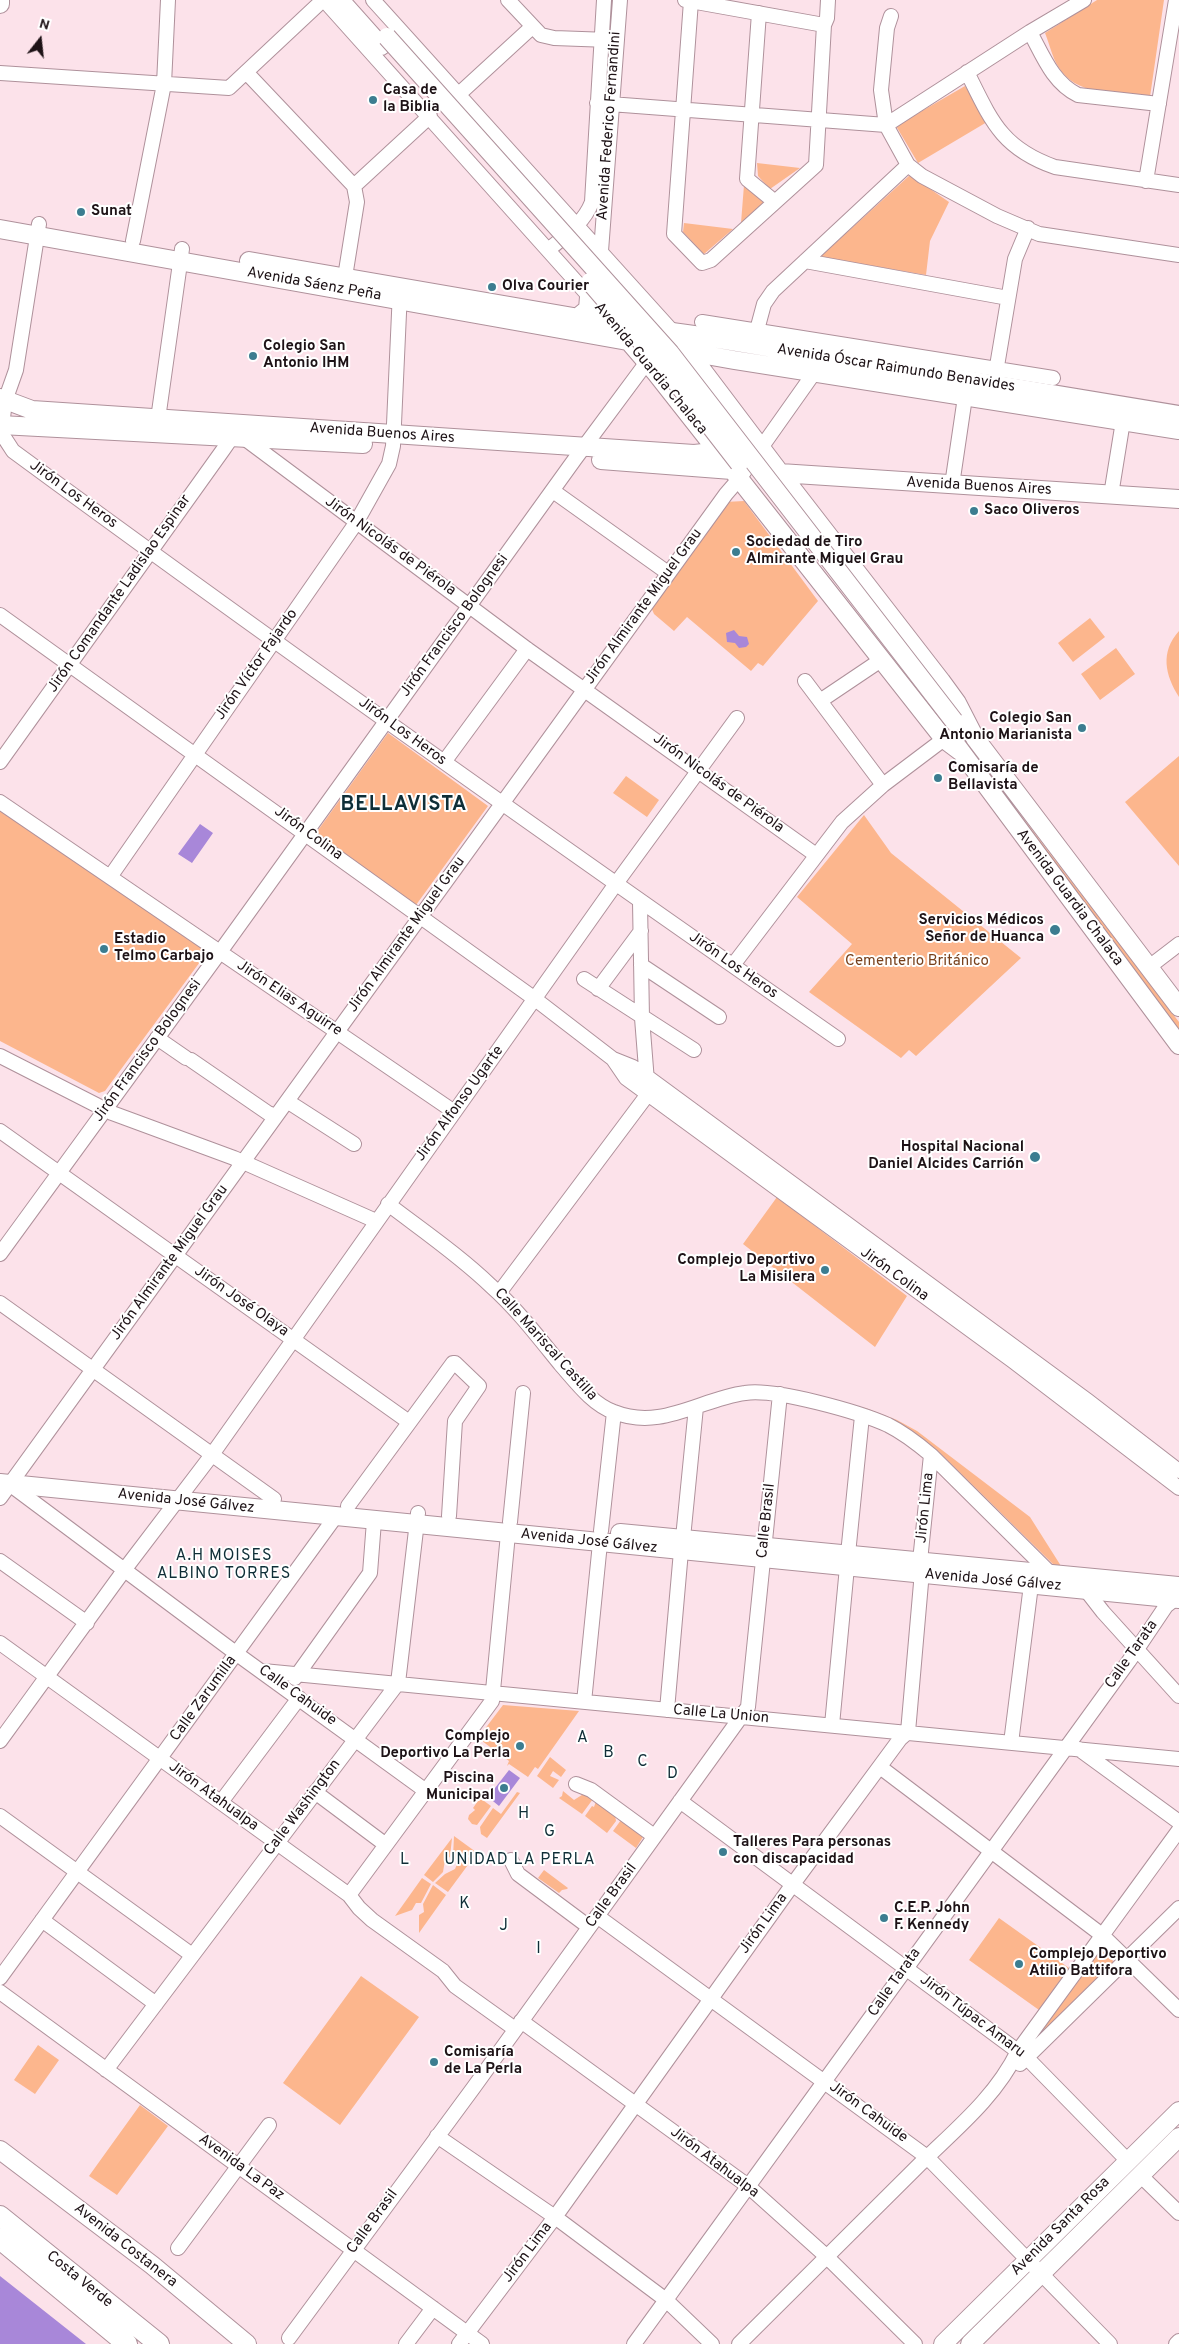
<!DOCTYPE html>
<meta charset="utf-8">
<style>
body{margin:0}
#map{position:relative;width:1179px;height:2344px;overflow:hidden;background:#fce2ea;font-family:Overpass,sans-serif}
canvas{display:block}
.north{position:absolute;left:15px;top:15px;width:50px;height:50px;-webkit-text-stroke:4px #fff;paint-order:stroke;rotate:16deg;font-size:14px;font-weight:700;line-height:20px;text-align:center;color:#1d1216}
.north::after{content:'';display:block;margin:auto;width:18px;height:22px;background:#1d1216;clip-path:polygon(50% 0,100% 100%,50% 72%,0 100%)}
</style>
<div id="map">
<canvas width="1179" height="2344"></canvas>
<div class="north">N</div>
</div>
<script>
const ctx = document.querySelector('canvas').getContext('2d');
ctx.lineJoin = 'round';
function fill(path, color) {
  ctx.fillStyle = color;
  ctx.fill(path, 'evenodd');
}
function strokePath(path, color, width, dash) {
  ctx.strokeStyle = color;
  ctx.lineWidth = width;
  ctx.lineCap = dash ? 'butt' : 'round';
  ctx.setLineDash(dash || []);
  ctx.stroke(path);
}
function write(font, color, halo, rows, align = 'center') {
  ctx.font = font + ' Overpass,sans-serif';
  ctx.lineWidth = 4;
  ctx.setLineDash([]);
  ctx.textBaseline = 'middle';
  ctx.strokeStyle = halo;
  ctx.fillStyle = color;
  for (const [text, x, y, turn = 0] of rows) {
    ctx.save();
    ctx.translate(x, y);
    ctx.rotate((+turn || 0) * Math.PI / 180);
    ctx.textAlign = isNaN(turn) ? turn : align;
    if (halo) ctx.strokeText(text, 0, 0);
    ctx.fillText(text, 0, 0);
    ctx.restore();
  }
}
const green = new Path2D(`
 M 1097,0 L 1164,0 L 1150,97 C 1123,93 1080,96 1062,72 C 1053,62 1050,45 1045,33 Z
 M 965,86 L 987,122 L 918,163 L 896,126 Z
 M 757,163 L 800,168 L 770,189 L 758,176 Z
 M 910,175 L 949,202 L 930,241 L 926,275 L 820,257 Z
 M 744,185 L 766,197 L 764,205 L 741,223 Z
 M 684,223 L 733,229 L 704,254 L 683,232 Z
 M 744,501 L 818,601 L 763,666 L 758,663 L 751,671 L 687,617 L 674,631 L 654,614 L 651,607 L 725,502 Z
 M 1090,618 L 1105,637 L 1073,662 L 1058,643 Z
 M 1179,631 L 1179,697 C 1165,675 1160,652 1179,631 Z
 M 1116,648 L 1135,674 L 1100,700 L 1081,674 Z
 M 941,711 L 1179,1022 L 1179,1031 L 978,766 Z
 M 388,733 L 488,806 L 416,905 L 316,833 Z
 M 1179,756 L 1179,866 L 1125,802 Z
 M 626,776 L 659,800 L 647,817 L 613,793 Z
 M 0,806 L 208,951 L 105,1091 L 99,1093 L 0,1041 Z
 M 864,815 L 891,853 L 1021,958 L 916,1056 L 909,1050 L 901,1058 L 809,992 L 852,944 L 797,897 Z
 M 777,1197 L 907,1296 L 875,1347 L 743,1244 Z
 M 863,1407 L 897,1420 L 917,1431 L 1030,1517 L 1061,1566 L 1061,1569 L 1057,1568 L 939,1452 L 915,1433 Z
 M 503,1705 L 579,1711 L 538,1769 L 535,1767 L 528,1777 L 509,1764 L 507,1766 L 509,1761 L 478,1738 Z
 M 550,1757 L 566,1770 L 561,1777 L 553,1771 L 550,1776 L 559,1780 L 553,1788 L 537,1776 Z
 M 563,1791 L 574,1800 L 585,1793 L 593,1799 L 582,1814 L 559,1798 L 562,1796 Z
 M 517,1792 L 520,1793 L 487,1838 L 481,1834 L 480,1827 L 493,1808 L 501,1814 Z
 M 480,1798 L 491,1806 L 477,1825 L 472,1824 L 468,1819 L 469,1815 L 475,1810 L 473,1808 Z
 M 596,1801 L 615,1815 L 616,1821 L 607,1833 L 585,1816 L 592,1806 L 594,1807 Z
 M 621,1820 L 643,1837 L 636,1848 L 613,1831 Z
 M 454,1836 L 476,1852 L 457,1860 L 453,1857 Z
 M 452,1838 L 450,1857 L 445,1860 L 443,1872 L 433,1882 L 424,1875 Z
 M 476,1854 L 448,1892 L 435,1883 L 445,1874 L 455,1869 L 458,1862 Z
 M 544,1870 L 568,1888 L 567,1889 L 562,1890 L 559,1893 L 538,1878 Z
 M 422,1878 L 431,1884 L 421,1903 L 416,1903 L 412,1910 L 395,1916 Z
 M 433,1885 L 446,1895 L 419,1933 L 419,1915 L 424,1912 L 423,1904 Z
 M 999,1918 L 1069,1968 L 1039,2010 L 969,1960 Z
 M 1098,1950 L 1110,1954 L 1114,1964 L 1038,2039 L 1035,2036 Z
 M 361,1976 L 419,2017 L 340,2125 L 283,2083 Z
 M 38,2045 L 59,2060 L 35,2094 L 14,2080 Z
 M 140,2105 L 168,2126 L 117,2195 L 89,2176 Z`);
const water = new Path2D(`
 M 734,630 L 739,636 L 747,637 L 749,644 L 746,647 L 739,648 L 735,643 L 727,642 L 726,633 Z
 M 200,824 L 213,833 L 192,863 L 178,854 Z
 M 509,1770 L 520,1778 L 499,1806 L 488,1797 Z
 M 0,2276 L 86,2344 L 0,2344 Z`);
const minor = new Path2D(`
 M 324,0 L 614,324
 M 373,0 L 673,332
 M 508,0 L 541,35 L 554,38 L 609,40
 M 685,0 L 824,25
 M 691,1 L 674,234 L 702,263 L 711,260 L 816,165 L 824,25 L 827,18 L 828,0
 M 759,13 L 747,179 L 775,202
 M 891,16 L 887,28 L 881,90 L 886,125 L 908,165 L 922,176 L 997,216 L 1039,234 L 1179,255
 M 1030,32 C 1043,56 1053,83 1078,95 L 1159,104
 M 246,72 L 354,186
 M 967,72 C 991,120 1001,148 1055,167 L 1179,185
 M 0,73 L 229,88 L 323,0
 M 459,94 L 532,27
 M 597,103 L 886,125 L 1030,32 L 1084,0
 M 1146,181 L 1176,0
 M 39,224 L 16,370 L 5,401 L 3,418 L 2,434 L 13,451 C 285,651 561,846 838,1039
 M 133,241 L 164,84 L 168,0
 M 548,250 C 565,236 584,223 592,202 L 604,0
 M 601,251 L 620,0
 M 805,261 L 1008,298
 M 345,277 L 357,202 L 354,186 L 430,116
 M 702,322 L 1053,378
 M 757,330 L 764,304 L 773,291 L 908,165
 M 995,378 L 1015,259 L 1028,228
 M 157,426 L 182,249
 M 244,435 L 244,438 L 527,649 L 816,855
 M 952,485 L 965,397
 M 553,491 L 668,573
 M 1111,495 L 1123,421
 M 0,615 L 535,999 L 613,1059 L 626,1078 L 1013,1361 L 1179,1488
 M 805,681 L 883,785
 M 820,701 L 881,660
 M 0,762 L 223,450 L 232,437 L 232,429
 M 444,762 L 527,649
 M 0,802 L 453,1111
 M 110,877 L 356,523 L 389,464 L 393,446 L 400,291
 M 641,965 L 719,1017
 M 733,965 L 842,822 L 883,785 L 944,739
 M 1149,967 L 1179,944
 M 584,979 L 694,1050
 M 598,989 L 641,931
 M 157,1038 L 186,1058
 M 0,1056 L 112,1113 L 234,1158 L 376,1221
 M 613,1059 L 633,1067 L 646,1076 L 1088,1401 L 1179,1471
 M 191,1060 L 268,1113 L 276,1116
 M 287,1101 L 354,1144
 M 0,1131 L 409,1422
 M 388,1204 C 422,1230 460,1256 491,1286 C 517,1309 539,1338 561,1365 C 576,1382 592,1404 614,1412 C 661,1431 700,1399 745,1393 C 775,1388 859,1412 888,1425 C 904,1433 918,1444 931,1455 L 1051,1574
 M 0,1254 L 220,952 L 575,459 L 647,362
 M 499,1293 L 648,1094 L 642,1018 L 640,902
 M 0,1303 L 274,1499
 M 8,1483 L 237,1654 L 426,1791
 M 0,1498 L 726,494 L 739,479 L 814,373
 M 348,1506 L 453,1363 L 455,1363 L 479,1386 L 455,1421 L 449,1516
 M 510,1522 L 523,1393
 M 601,1531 L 614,1412
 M 683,1538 L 696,1407
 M 848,1554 L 862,1416
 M 0,1561 L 87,1623
 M 1082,1585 L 1103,1612 L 1179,1696
 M 0,1643 L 349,1895 L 359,1908 L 372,1920 L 443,1971 L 455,1986 L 515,2029
 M 263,1671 L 1179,1759
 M 295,1678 L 370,1573 L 374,1521
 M 584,1702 L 600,1543
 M 667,1710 L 681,1551
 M 832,1725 L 847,1567
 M 0,1741 L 125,1569 L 211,1456 L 615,885 L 737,718
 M 1011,1743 L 1031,1585
 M 1079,1749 L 1179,1822
 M 880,1767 L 1102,1935 L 1179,2010
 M 576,1784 L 591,1790 L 654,1836
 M 315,1792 L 386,1845
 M 680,1801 L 1027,2058 L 1128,2161
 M 221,1802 L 299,1698
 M 0,1816 L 192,1955
 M 511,1860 L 518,1874 L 589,1927
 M 349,1895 L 492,1701 L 508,1534
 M 597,1916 L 927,2157 L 1110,2344
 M 42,1920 L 156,2004
 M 0,1978 L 336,1516
 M 0,1992 L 482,2344
 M 521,2021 L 748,2186 L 826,2256 L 915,2344
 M 1020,2064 L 1179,1908
 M 106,2070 L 398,1683 L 418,1513
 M 437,2136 L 555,2217 L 666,2300 L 712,2344
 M 1140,2175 L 1179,2213
 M 178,2248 L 269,2125
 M 289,2338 L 474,2087 L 748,1707 L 780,1394
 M 406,2344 L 433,2308
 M 459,2344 L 555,2217 L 793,1884 L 900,1739 L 908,1732 L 921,1583 L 920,1561 L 931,1455
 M 634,2344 L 1129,1661 L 1166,1606 L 1175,1599
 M 739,2344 C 797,2286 855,2228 914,2170 C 952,2132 994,2100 1018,2051 L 1179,1830
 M 1176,2344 L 1179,2341`);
const major = new Path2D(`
 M 340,0 L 381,46
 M 0,4 L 0,0
 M 0,229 L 734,360 L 1179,430
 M 249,261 L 614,324 L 701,336 L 1179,415
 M 577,318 L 588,309 L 589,297
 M 626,338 L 656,373 L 944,739 L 960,751
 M 684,346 L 780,473 L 941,681 L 957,703 L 975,738 L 1179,1007
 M 0,398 L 32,410 L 694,454 L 743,449
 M 0,425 L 363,444
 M 601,460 L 732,470
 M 780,473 L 1179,499
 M 954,742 L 1179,1045
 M 0,1483 L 1179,1599
 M 620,1533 L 1179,1586
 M 0,2150 L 152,2265 L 247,2344
 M 943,2344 L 1179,2111
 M 970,2344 L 1179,2137`);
const highway = new Path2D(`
 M 0,2216 L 159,2344
 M 0,2239 L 127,2344`);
const majorBridge = new Path2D(`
 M 387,37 L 670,353 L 954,721
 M 590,282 L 677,383 L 739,463`);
const markers = [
 [373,100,5,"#3c7d90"],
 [81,212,5,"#3c7d90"],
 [492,287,5,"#3c7d90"],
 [253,356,5,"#3c7d90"],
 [974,511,5,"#3c7d90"],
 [736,552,5,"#3c7d90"],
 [1082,728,5,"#3c7d90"],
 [938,778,5,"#3c7d90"],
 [1055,930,6,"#3c7d90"],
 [104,949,5,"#3c7d90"],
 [1035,1157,6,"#3c7d90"],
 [825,1270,5,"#3c7d90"],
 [520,1746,5,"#3c7d90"],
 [504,1788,5,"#3c7d90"],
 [723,1852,5,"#3c7d90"],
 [884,1918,5,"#3c7d90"],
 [1019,1964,5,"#3c7d90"],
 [434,2062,5,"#3c7d90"]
];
const poiNames = [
 ["Casa de",383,91],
 ["la Biblia",383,108],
 ["Sunat",91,212],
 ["Olva Courier",502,287],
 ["Colegio San",263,347],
 ["Antonio IHM",263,364],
 ["Saco Oliveros",984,511],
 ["Sociedad de Tiro",746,543],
 ["Almirante Miguel Grau",746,560],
 ["Colegio San",1072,719,"right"],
 ["Antonio Marianista",1072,736,"right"],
 ["Comisaría de",948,769],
 ["Bellavista",948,786],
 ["Servicios Médicos",1044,921,"right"],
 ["Señor de Huanca",1044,938,"right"],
 ["Estadio",114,940],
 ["Telmo Carbajo",114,957],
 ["Hospital Nacional",1024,1148,"right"],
 ["Daniel Alcides Carrión",1024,1165,"right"],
 ["Complejo Deportivo",815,1261,"right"],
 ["La Misilera",815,1278,"right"],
 ["Complejo",510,1737,"right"],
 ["Deportivo La Perla",510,1754,"right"],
 ["Piscina",494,1779,"right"],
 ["Municipal",494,1796,"right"],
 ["Talleres Para personas",733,1843],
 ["con discapacidad",733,1860],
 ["C.E.P. John",894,1909],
 ["F. Kennedy",894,1926],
 ["Complejo Deportivo",1029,1955],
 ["Atilio Battifora",1029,1972],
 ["Comisaría",444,2053],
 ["de La Perla",444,2070]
];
const streetNames = [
 ["Avenida Federico Fernandini",610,126,-86],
 ["Avenida Sáenz Peña",314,285,10],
 ["Avenida Guardia Chalaca",650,369,50],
 ["Avenida Óscar Raimundo Benavides",896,369,9],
 ["Avenida Buenos Aires",382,434,4],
 ["Avenida Buenos Aires",979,487,3],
 ["Jirón Los Heros",73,495,36],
 ["Jirón Nicolás de Piérola",390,547,36],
 ["Jirón Comandante Ladislao Espinar",120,594,-55],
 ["Jirón Almirante Miguel Grau",644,607,-54],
 ["Jirón Francisco Bolognesi",455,626,-54],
 ["Jirón Víctor Fajardo",257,665,-55],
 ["Jirón Los Heros",402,732,36],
 ["Jirón Nicolás de Piérola",718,784,36],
 ["Jirón Colina",308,834,36],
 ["Avenida Guardia Chalaca",1069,898,53],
 ["Jirón Almirante Miguel Grau",407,935,-54],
 ["Jirón Los Heros",733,966,35],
 ["Jirón Elias Aguirre",289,999,34],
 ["Jirón Francisco Bolognesi",148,1051,-54],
 ["Jirón Alfonso Ugarte",460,1104,-54],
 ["Jirón Almirante Miguel Grau",170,1263,-54],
 ["Jirón Colina",894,1275,36],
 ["Jirón José Olaya",241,1302,35],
 ["Calle Mariscal Castilla",545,1345,48],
 ["Avenida José Gálvez",186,1502,6],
 ["Jirón Lima",926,1508,-84],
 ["Calle Brasil",767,1521,-84],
 ["Avenida José Gálvez",589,1542,6],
 ["Avenida José Gálvez",993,1581,5],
 ["Calle Tarata",1132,1655,-55],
 ["Calle Cahuide",297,1696,36],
 ["Calle Zarumilla",204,1699,-54],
 ["Calle La Union",721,1715,5],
 ["Jirón Atahualpa",213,1797,36],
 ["Calle Washington",303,1808,-53],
 ["Calle Brasil",612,1896,-54],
 ["Jirón Lima",764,1924,-54],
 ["Calle Tarata",895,1983,-55],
 ["Jirón Túpac Amaru",972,2017,37],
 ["Jirón Cahuide",868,2113,36],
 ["Jirón Atahualpa",714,2163,37],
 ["Avenida La Paz",241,2168,36],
 ["Calle Brasil",373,2222,-54],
 ["Avenida Santa Rosa",1061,2227,-45],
 ["Avenida Costanera",125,2246,38],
 ["Jirón Lima",528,2253,-53],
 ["Costa Verde",79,2280,39]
];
const parkNames = [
 ["Cementerio Británico",917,962]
];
const neighbourhoodNames = [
 ["A.H MOISES",224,1557],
 ["ALBINO TORRES",224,1575],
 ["A",583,1739],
 ["B",609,1754],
 ["C",643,1763],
 ["D",673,1775],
 ["H",524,1815],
 ["G",550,1833],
 ["L",405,1861],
 ["UNIDAD LA PERLA",520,1861],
 ["K",465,1905],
 ["J",504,1927],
 ["I",539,1950]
];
const districtNames = [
 ["BELLAVISTA",404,806]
];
fill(green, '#fcb68d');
fill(water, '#a887d9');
strokePath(minor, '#af919b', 16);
strokePath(major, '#af919b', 20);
strokePath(highway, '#af919b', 22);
strokePath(minor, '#fff', 14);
strokePath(major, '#fff', 18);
strokePath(highway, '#fff', 20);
strokePath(majorBridge, '#af919b', 20, []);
strokePath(majorBridge, '#fff', 18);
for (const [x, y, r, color] of markers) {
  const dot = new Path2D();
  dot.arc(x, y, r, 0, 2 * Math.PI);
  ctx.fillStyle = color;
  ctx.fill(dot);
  strokePath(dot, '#fff', 2);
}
write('bold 15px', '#1d1216', '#fff', poiNames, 'left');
write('15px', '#1d1216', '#fff', streetNames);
write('15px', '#78411c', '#fff', parkNames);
ctx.letterSpacing = '1px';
write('16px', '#0f2e37', '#fff', neighbourhoodNames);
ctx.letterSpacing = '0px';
ctx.letterSpacing = '1px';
write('bold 20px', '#0f2e37', '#fff', districtNames);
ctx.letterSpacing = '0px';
</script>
